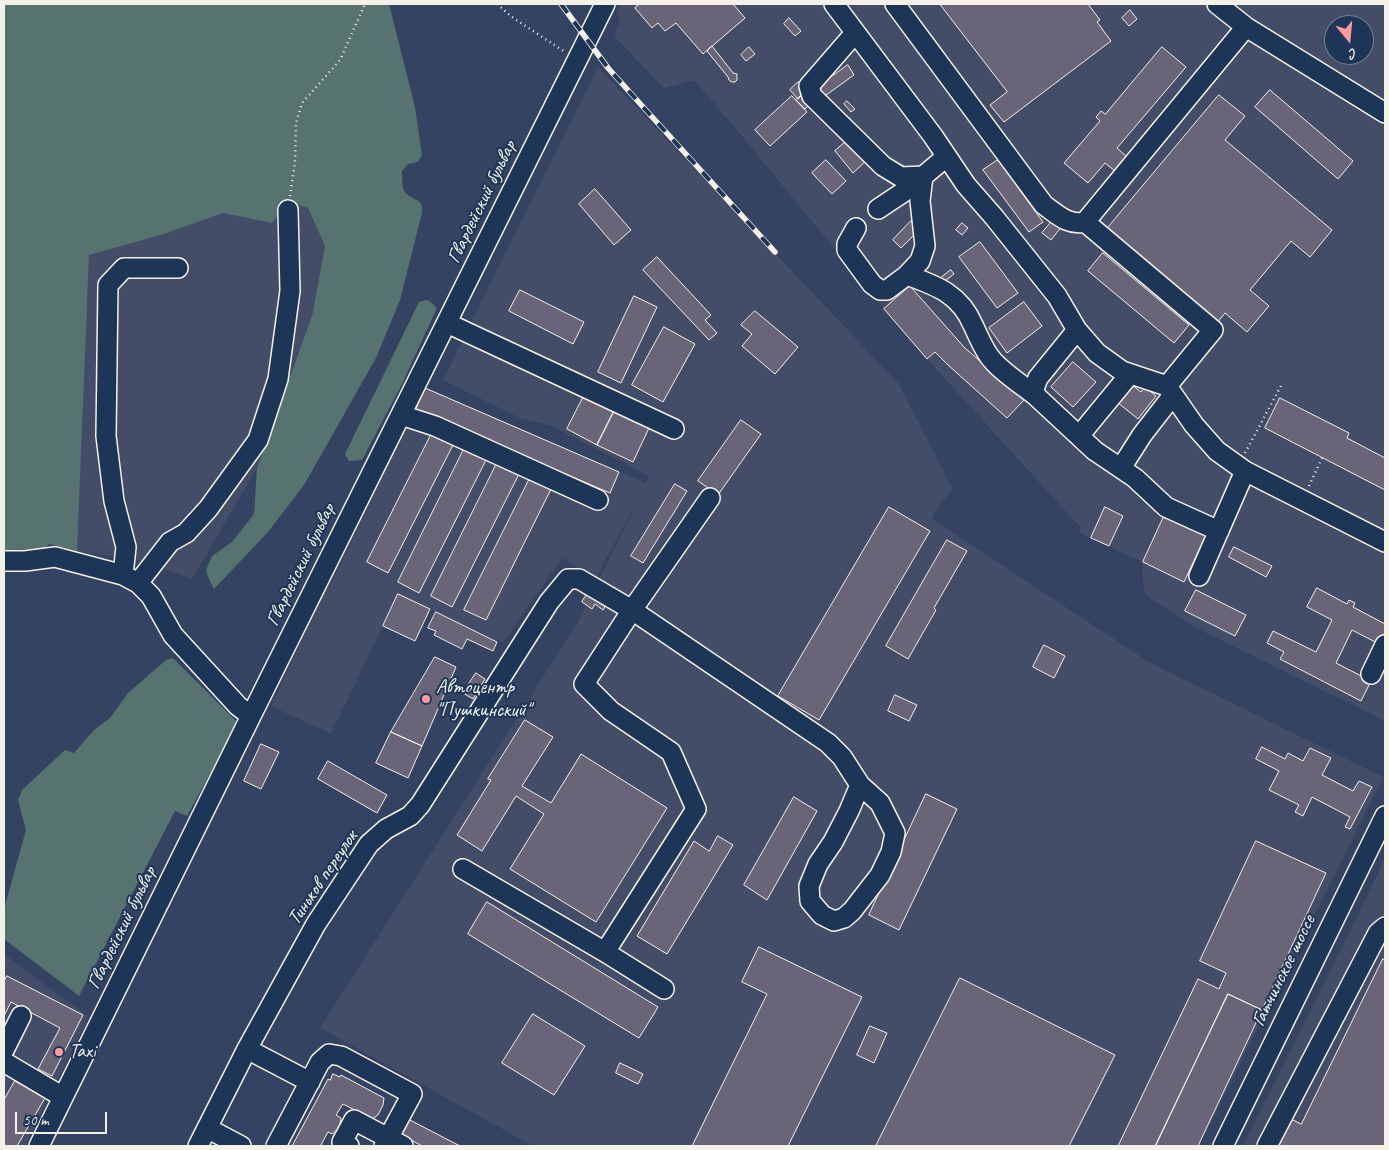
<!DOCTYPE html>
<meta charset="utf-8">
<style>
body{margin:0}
#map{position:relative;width:1389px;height:1150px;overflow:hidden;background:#344361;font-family:Caveat,sans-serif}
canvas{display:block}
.frame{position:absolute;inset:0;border:5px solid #f4f1e8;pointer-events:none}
.north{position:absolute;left:1324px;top:15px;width:50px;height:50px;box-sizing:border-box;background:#1d3557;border:1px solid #738091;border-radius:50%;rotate:163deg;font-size:14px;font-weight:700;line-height:20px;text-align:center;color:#f4f1e8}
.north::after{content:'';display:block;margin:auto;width:18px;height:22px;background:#ff9aa2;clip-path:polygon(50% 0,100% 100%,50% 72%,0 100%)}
.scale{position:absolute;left:15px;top:1112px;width:92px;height:22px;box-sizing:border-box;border:2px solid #f4f1e8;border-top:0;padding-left:6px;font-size:15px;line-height:18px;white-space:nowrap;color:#f4f1e8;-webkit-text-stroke:4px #1d3557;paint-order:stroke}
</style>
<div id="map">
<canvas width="1389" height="1150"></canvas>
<div class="frame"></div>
<div class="north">С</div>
<div class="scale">50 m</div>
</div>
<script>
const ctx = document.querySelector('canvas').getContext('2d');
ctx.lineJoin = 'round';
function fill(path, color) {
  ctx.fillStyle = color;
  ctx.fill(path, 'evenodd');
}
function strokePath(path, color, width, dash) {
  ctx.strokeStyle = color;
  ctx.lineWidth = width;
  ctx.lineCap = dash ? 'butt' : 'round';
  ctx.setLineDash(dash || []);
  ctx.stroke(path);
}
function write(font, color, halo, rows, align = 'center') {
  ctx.font = font + ' Caveat,sans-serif';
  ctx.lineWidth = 4;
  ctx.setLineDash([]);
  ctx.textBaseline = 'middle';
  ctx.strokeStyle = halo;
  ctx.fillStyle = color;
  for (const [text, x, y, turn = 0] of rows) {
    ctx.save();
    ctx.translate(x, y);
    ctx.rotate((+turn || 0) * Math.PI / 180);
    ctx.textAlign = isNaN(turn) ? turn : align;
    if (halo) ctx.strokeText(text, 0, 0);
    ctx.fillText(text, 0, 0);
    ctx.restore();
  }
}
const built = new Path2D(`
 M 620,4 L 1385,4 L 1385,721 L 1198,629 L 1145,595 L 1142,573 L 1143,562 L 1078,532 L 1081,528 L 927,359 L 884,309 L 737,130 L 694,80 L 664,88 L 614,36 L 620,21 L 617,10 ZM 1334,25 L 1364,25 L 1364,55 L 1334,55 Z
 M 598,67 L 899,384 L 952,489 L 931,518 L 1149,662 L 1383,777 L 1199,1146 L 533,1146 L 320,1028 L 578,622 L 637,502 L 595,579 L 562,558 L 503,643 L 398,594 L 331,734 L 271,706 L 325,590 L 332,582 L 425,388 L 646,483 L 649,476 L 552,426 L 520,418 L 443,380 Z
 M 287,202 L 308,208 L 325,246 L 312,316 L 257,468 L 192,579 L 147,562 L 77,551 L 88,255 L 164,234 L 223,213 L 272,223 Z
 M 1385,856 L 1385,1146 L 1243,1146 L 1375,880 Z
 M 4,954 L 89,1017 L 25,1146 L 4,1146 Z`);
const green = new Path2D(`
 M 4,4 L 389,4 L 415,107 L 422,155 L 418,162 L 408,164 L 402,171 C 403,191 400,192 419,201 L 422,206 L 422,213 L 400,300 L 376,358 L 304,485 L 268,532 L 214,589 L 208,577 L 206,570 L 212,556 L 232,542 L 254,514 L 257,468 L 312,316 L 325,246 L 308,208 L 288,202 L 272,223 L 223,213 L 164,234 L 89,255 L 77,551 L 49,544 L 44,549 L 12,550 L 4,552 Z
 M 427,300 L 432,303 L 437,308 L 401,386 L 362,460 L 349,461 L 345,454 L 419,302 Z
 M 173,658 L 238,723 L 187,816 L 175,811 L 79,996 L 4,939 L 4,909 L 26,830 L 18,800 L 22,790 L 65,750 L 74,753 L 94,730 L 110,718 L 128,693 L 166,660 Z`);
const building = new Path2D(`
 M 640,4 L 733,4 L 745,18 L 703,54 L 676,23 L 665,31 L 658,23 L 652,28 L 635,8 Z
 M 940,4 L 1088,4 L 1100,20 L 1097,22 L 1111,41 L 1004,122 L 990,105 L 1007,92 Z
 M 1130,10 L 1137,19 L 1129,26 L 1122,18 Z
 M 789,18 L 801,31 L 795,36 L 784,24 Z
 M 712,46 L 733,73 L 737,74 L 737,80 L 735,82 L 732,82 L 729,80 L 728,77 L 707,51 Z
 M 749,47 L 755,54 L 746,61 L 741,55 Z
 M 1162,47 L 1186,67 L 1117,148 L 1127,157 L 1115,171 L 1105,163 L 1088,183 L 1064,163 L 1100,121 L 1096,117 L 1101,111 L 1105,114 Z
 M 848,65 L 854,75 L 822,98 L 815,89 Z
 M 798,82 L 806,91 L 798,99 L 790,90 Z
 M 1270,90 L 1353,161 L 1338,179 L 1255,107 Z
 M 803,94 L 811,103 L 805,109 L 796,100 Z
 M 1219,95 L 1245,116 L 1225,140 L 1332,230 L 1310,257 L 1291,241 L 1250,290 L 1269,306 L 1247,332 L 1225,313 L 1217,323 L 1106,230 Z
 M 792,96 L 807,112 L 770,146 L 755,130 Z
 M 847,101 L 855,109 L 851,112 L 844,104 Z
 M 849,139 L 867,160 L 853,173 L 835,151 Z
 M 826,160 L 846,181 L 832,194 L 812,173 Z
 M 998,160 L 1043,222 L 1029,232 L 983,170 Z
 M 595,189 L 631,230 L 614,245 L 579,204 Z
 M 1055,218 L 1063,225 L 1051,240 L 1042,233 Z
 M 911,221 L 919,230 L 901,248 L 893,240 Z
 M 962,223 L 968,228 L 962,235 L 956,230 Z
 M 980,242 L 1018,293 L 997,308 L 959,257 Z
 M 1103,253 L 1189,325 L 1174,343 L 1088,271 Z
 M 657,257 L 711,315 L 705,320 L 717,333 L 709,340 L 643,270 Z
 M 951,270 L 954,274 L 940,285 L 937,281 Z
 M 910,286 L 964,347 L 1024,400 L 1007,418 L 948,365 L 935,352 L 927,359 L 884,309 Z
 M 520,290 L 584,322 L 573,344 L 509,311 Z
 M 634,296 L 657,307 L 621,383 L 598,372 Z
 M 1024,302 L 1042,326 L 1007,353 L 989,328 Z
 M 755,311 L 798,347 L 775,374 L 742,346 L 752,334 L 741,325 Z
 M 664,327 L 695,344 L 663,402 L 632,385 Z
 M 1073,362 L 1096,382 L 1073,407 L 1051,387 Z
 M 1132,385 L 1141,392 L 1145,387 L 1156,396 L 1138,419 L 1117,402 Z
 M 425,388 L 619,472 L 610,493 L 416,410 Z
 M 584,396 L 614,411 L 597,445 L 567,429 Z
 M 1280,398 L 1349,433 L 1347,438 L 1385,458 L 1385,490 L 1265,428 Z
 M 614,411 L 649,428 L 633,462 L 597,445 Z
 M 741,420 L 761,434 L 718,495 L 698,481 Z
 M 432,433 L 454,443 L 388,573 L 367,562 Z
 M 465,447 L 487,458 L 419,593 L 398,582 Z
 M 498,461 L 520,472 L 452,607 L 431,596 Z
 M 532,474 L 553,485 L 486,620 L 464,610 Z
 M 675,484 L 687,491 L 643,563 L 631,556 Z
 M 889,507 L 930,531 L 819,720 L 778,696 Z
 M 1105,507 L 1123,516 L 1109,546 L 1091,538 Z
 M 1166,512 L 1208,531 L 1184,582 L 1143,562 Z
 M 947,540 L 967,551 L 934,608 L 936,610 L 908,659 L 886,646 Z
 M 1234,547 L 1272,566 L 1266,577 L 1229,557 Z
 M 1317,588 L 1347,604 L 1349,600 L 1355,603 L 1353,607 L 1385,624 L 1385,632 L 1379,644 L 1352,630 L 1336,663 L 1371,681 L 1361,701 L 1280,659 L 1284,652 L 1267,643 L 1273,631 L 1316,652 L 1332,620 L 1307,607 Z
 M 590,589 L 608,601 L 603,610 L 595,604 L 592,609 L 582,602 Z
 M 1196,590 L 1246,615 L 1235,636 L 1185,611 Z
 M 398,594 L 430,609 L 415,641 L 383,626 Z
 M 436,612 L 497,642 L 493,651 L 467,639 L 462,649 L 434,635 L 436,631 L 428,628 Z
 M 1044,645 L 1065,656 L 1054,678 L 1033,667 Z
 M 435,657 L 456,667 L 422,746 L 391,732 Z
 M 476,673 L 485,679 L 473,699 L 463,693 Z
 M 895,695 L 917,705 L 909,721 L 888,711 Z
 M 525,720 L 553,737 L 522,786 L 551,803 L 581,754 L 667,808 L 596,922 L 510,869 L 544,814 L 516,796 L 482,851 L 457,835 L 491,780 L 488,779 Z
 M 391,732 L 422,746 L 408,778 L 376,763 Z
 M 261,744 L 279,752 L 261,789 L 244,781 Z
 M 1262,747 L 1285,759 L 1288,753 L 1303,761 L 1310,748 L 1331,758 L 1322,775 L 1353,791 L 1359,781 L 1372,787 L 1350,829 L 1345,827 L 1350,817 L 1312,797 L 1303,816 L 1295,812 L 1299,805 L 1269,790 L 1279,771 L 1256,759 Z
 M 328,761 L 387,795 L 377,813 L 318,779 Z
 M 926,794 L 957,809 L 899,930 L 869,915 Z
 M 794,797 L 817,811 L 767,900 L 744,885 Z
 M 718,836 L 733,845 L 667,954 L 637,936 L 694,841 L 709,851 Z
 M 1256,841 L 1326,873 L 1262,1010 L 1228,994 L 1155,1146 L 1118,1146 L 1198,979 L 1219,989 L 1226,973 L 1200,961 Z
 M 487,902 L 658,1007 L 639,1038 L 468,934 Z
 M 759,947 L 862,997 L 788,1146 L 692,1146 L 767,994 L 742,982 Z
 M 1383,959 L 1385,960 L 1385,1146 L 1277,1146 L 1291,1119 L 1301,1124 Z
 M 7,976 L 83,1015 L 52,1076 L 38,1069 L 60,1028 L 11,1002 L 4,1016 L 4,982 Z
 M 960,978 L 1115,1055 L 1069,1146 L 876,1146 Z
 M 1228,994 L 1262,1010 L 1198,1146 L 1156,1146 Z
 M 533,1014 L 585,1046 L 554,1095 L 502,1063 Z
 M 870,1026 L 887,1033 L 874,1063 L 857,1055 Z
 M 620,1063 L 643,1074 L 638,1084 L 616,1073 Z
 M 333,1074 L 340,1077 L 341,1075 L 384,1098 L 383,1105 L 378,1115 L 372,1119 L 343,1104 L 336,1115 L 341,1118 L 340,1124 L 337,1130 L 332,1134 L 328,1132 L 321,1145 L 324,1146 L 292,1146 L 328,1079 L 330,1080 Z
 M 15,1081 L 45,1098 L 17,1146 L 4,1146 L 4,1100 Z
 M 408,1119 L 460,1146 L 422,1146 L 400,1134 Z`);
const path = new Path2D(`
 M 497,4 L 512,17 L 565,52
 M 290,196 L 295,162 L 296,123 L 302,103 L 340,60 L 365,4
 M 1245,453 L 1282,384
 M 1309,486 L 1322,458`);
const minor = new Path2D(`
 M 834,4 L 933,136 L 966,185 L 994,217 L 1057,296 L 1077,330 L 1097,353 L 1122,371 L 1167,386 L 1213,330 L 1085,222 L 1246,27
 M 895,4 L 1044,205 C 1057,214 1068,226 1085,222
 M 1217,4 L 1246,27 L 1385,113
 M 855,33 L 809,86 L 812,96 L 883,166 L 901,177 L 923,176 L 920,201 L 925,246 L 920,261 L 907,275 L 887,290 L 880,290 L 872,284 L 847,250 L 847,244 L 856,228
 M 878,209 L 908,189 L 946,157
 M 907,275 C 937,286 960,294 973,325 C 979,337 984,352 994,362 C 1005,374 1022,385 1036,396
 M 447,323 L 674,429
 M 1077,330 L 1038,378 L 1034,389 L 1036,396 L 1095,451 L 1135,478 L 1166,507 L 1219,531
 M 1167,386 L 1194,425 L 1217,451 L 1245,471 L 1385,542
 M 401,415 L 435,426 L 598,500
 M 1079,436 L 1130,374
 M 1121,468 L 1142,435 L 1173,395
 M 710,498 L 632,610 L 828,743 L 842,757 L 860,785 L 880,803 L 895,833 L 891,852 L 880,875 L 852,911 L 844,918 L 834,921 L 822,915 L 810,901 L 809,886 L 818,864 L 833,842 L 849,811 L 860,785
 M 4,561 L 25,561 L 55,557 L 123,575 L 138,583 L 151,596 L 173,635 L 238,706 L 251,716
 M 123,575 L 126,547 L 114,501 L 106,436 L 108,285 L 124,268 L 178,268
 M 1199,576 L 1245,471
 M 138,583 L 170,542 L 186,533 L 208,509 L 258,440 L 278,379 L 290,291 L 288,210
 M 1371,674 L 1385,645
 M 463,869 L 605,952 L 664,989
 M 247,1049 L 310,1082
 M 4,1050 L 21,1016
 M 4,1062 L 63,1097
 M 207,1128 L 241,1146
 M 39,1146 L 251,716 L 605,4
 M 198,1146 L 247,1049 L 316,924 L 369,844 L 386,829 L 410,816 L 420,805 L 549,602 L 568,579 L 579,579 L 632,610 L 584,684 L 611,711 L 671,752 L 696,809 L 605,952
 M 276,1146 L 320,1062 L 329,1054 L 341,1056 L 412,1094 L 384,1146
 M 349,1146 L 342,1142 L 354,1120 L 403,1146
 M 1223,1146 L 1385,816
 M 1267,1146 L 1378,933 L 1385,927`);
const rail = new Path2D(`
 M 561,4 L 608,68 L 644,108 L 775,252`);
const markers = [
 [426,699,5,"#ff9aa2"],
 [59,1052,5,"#ff9aa2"]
];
const streetNames = [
 ["Гвардейский бульвар",482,202,-64],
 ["Гвардейский бульвар",301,565,-64],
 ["Тиньков переулок",323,878,-56],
 ["Гвардейский бульвар",122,928,-64],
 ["Гатчинское шоссе",1284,971,-64]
];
const poiNames = [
 ["Автоцентр",436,688],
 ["\"Пушкинский\"",436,711],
 ["Taxi",69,1052]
];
fill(built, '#444d68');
fill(green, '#567370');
fill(building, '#696478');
strokePath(building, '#f4f1e8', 1);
strokePath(minor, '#f4f1e8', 22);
strokePath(path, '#f4f1e8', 2.5, [1, 4]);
strokePath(minor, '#1d3557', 19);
strokePath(rail, '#f4f1e8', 5.5);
strokePath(rail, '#1d3557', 4, [11]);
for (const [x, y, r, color] of markers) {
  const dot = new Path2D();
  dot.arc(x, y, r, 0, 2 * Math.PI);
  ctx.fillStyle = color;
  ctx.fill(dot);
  strokePath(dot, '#1d3557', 2);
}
write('20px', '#f4f1e8', '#1d3557', streetNames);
write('20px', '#f4f1e8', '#1d3557', poiNames, 'left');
</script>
